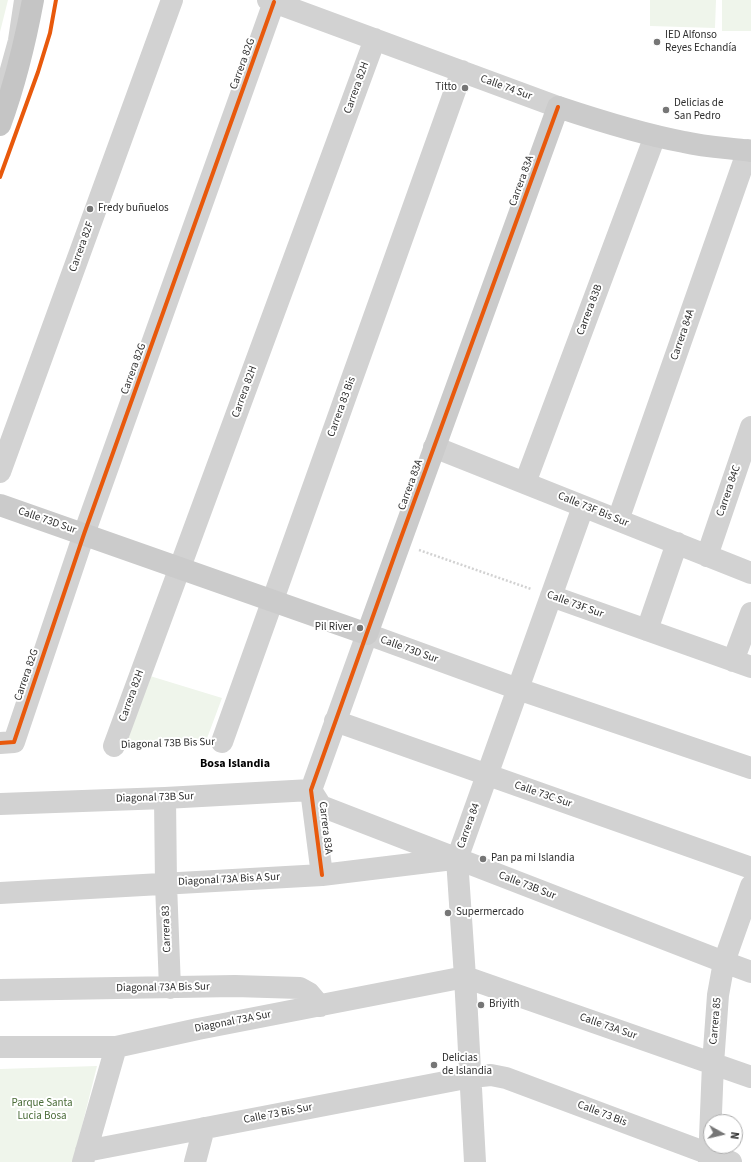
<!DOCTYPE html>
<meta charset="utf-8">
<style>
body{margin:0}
#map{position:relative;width:751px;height:1162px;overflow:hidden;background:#fff;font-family:"Source Sans 3",sans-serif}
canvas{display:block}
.north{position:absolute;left:703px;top:1114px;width:40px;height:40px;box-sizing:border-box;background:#fff;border:1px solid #ababab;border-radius:50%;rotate:98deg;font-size:11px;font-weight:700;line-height:16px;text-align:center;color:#2d2d2d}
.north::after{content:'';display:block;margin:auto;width:14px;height:18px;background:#767676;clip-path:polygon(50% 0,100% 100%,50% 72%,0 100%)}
</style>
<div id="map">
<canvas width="751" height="1162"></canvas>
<div class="north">N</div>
</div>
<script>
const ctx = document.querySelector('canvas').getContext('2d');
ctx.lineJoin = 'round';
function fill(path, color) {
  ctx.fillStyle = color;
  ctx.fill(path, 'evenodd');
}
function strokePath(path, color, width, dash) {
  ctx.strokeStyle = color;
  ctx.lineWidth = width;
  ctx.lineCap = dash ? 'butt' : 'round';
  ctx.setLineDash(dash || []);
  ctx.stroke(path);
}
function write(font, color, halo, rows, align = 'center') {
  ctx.font = font + ' "Source Sans 3",sans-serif';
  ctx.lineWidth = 4;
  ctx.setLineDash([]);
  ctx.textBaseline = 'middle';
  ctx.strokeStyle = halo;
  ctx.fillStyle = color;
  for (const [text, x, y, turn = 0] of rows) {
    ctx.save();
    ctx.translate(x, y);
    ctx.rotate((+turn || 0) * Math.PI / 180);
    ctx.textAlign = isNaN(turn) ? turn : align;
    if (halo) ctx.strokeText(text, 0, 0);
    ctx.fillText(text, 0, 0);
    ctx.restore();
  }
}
const green = new Path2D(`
 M 0,0 L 8,0 L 0,32 Z
 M 650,0 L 716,0 L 715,28 L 650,26 Z
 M 722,0 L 751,0 L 751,31 L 722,31 Z
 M 150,676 L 222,698 L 206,741 L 126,743 Z
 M 97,1066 L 73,1162 L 0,1162 L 0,1069 Z`);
const path = new Path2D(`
 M 419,550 L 531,589
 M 137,745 L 202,743`);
const lane = new Path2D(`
 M 0,91 L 14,40 L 20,0`);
const street = new Path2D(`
 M 268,0 L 558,107
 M 434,447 L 751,573
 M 0,472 L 172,0
 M 525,483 L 655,136
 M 618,520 L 748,150
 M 707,556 L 751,427
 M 551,596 L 751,667
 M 647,630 L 677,543
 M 733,661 L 751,613
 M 335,721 L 751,868
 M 222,742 L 462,71
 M 0,743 L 14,742 L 84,534 L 274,2
 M 114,746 L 375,39
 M 311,790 L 321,806 L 724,962 L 751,972
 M 165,798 L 166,884 L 170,988
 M 0,804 L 165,798 L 311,790
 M 322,875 L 311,790 L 367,634 L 518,689 L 751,768
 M 0,893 L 322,875 L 453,859
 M 0,990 L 235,986 L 300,988 L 309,993 L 320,1006
 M 0,1047 L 116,1047 L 198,1029 L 465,977 L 751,1077
 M 86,1151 L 471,1077 L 491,1075 L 506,1078 L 731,1162
 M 83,1162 L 116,1047
 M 195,1162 L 204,1128
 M 475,1162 L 465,977 L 457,859 L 583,507
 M 709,1162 L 713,1064 L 718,995 L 724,962 L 751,886`);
const secondary = new Path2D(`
 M 0,505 L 367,634 L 558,107 C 600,121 641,134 684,142 C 706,147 729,148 751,151`);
const primary = new Path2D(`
 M 0,125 C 15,84 25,43 33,0`);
const cycleway = new Path2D(`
 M 0,177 L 38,72 L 50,33 L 56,0
 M 0,743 L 14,742 L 84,534 L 274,2
 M 322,875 L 311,790 L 399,543 L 558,107`);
const markers = [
 [657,42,4,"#767676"],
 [465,88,4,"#767676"],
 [666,110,4,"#767676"],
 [90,209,4,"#767676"],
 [360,628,4,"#767676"],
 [483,859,4,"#767676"],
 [448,913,4,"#767676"],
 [481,1005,4,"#767676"],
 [434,1065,4,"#767676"]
];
const poiNames = [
 ["IED Alfonso",665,36],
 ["Reyes Echandía",665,49],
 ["Titto",457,88,"right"],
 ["Delicias de",674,104],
 ["San Pedro",674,117],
 ["Fredy buñuelos",98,209],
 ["Pil River",352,628,"right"],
 ["Pan pa mi Islandia",491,859],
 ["Supermercado",456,913],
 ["Briyith",489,1005],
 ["Delicias",442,1059],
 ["de Islandia",442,1072]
];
const streetNames = [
 ["Carrera 82G",243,64,-70],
 ["Carrera 82H",357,88,-70],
 ["Calle 74 Sur",506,88,20],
 ["Carrera 83A",522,181,-70],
 ["Carrera 82F",82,247,-70],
 ["Carrera 83B",590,310,-69],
 ["Carrera 84A",683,335,-71],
 ["Carrera 82G",134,369,-70],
 ["Carrera 82H",245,392,-70],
 ["Carrera 83 Bis",342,407,-70],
 ["Carrera 83A",411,485,-70],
 ["Carrera 84C",729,491,-71],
 ["Calle 73F Bis Sur",593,510,22],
 ["Calle 73D Sur",47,521,19],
 ["Calle 73F Sur",575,605,20],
 ["Calle 73D Sur",409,650,20],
 ["Carrera 82G",27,675,-71],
 ["Carrera 82H",132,696,-70],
 ["Diagonal 73B Bis Sur",168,744,-2],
 ["Calle 73C Sur",543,795,19],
 ["Diagonal 73B Sur",155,798,-2],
 ["Carrera 84",469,826,-70],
 ["Carrera 83A",325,828,83],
 ["Diagonal 73A Bis A Sur",229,880,-3],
 ["Calle 73B Sur",527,886,21],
 ["Carrera 83",167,929,-92],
 ["Diagonal 73A Bis Sur",163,988,-1],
 ["Carrera 85",716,1021,-85],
 ["Diagonal 73A Sur",233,1022,-11],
 ["Calle 73A Sur",608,1027,19],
 ["Calle 73 Bis Sur",278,1114,-11],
 ["Calle 73 Bis",602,1114,21]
];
const parkNames = [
 ["Parque Santa",42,1104],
 ["Lucia Bosa",42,1117]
];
const neighbourhoodNames = [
 ["Bosa Islandia",235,764]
];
fill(green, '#eff5eb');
strokePath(path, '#d2d2d2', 2.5, [2, 2]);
strokePath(lane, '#d2d2d2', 12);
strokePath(street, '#d2d2d2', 22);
strokePath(secondary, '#cbcbcb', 22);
strokePath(primary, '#c5c5c5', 22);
strokePath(cycleway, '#e8590c', 4);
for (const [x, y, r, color] of markers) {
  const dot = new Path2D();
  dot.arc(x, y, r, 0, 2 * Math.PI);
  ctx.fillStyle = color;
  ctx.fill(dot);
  strokePath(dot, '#fff', 1.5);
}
write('11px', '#2d2d2d', '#fff', poiNames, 'left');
write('11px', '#2d2d2d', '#fff', streetNames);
write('11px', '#4a6c38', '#fff', parkNames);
write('bold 12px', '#000', '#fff', neighbourhoodNames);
</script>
